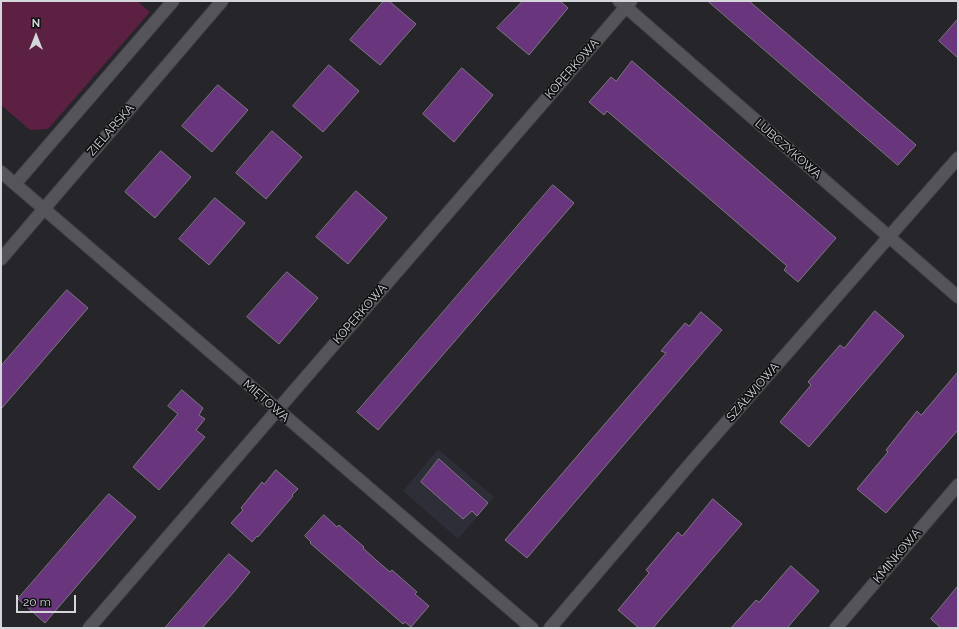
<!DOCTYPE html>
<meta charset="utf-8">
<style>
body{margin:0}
#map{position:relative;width:959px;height:629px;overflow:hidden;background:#25252a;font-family:Raleway,sans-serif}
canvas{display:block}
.frame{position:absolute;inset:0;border:2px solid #d5d6d9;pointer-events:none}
.north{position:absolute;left:16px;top:16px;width:40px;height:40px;-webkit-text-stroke:3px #0e0f11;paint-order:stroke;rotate:0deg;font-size:11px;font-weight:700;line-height:16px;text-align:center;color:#d5d6d9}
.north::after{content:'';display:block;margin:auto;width:14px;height:18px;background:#d5d6d9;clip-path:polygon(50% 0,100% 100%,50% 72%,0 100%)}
.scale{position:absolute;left:16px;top:595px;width:60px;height:18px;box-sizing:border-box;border:2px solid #d5d6d9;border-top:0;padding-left:5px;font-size:12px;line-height:14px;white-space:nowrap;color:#d5d6d9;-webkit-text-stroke:3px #0e0f11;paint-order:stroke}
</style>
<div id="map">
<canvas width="959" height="629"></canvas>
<div class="frame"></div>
<div class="north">N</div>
<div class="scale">20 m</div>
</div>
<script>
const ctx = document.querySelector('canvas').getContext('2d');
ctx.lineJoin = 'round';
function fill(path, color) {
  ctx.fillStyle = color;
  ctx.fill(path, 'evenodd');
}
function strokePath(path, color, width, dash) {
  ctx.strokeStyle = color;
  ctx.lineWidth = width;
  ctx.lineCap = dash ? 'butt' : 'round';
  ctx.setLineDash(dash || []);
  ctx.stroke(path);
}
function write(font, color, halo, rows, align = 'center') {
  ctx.font = font + ' Raleway,sans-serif';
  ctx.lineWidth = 3.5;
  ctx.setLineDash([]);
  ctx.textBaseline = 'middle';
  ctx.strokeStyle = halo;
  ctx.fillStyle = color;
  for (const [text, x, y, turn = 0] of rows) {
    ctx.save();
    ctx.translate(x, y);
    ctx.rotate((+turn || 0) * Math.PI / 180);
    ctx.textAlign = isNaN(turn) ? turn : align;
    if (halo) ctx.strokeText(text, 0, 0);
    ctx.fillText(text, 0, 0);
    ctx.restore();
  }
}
const built = new Path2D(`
 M 438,449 L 494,497 L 458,539 L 403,491 Z`);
const green = new Path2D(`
 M 1,1 L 137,1 L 150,12 L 48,129 L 30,130 L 1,105 Z`);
const building = new Path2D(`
 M 384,1 L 389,1 L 416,24 L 380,65 L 350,40 Z
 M 523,1 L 560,1 L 568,8 L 529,55 L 497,28 Z
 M 708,1 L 749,1 L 916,145 L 898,165 Z
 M 958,19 L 958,58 L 939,41 Z
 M 632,61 L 836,238 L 798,282 L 784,270 L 787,266 L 704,194 L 607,111 L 604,115 L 589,102 L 611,77 L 616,81 Z
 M 329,65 L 359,91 L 323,132 L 293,106 Z
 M 462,68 L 493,95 L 454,142 L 423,114 Z
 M 218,85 L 248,110 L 212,152 L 182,126 Z
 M 272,131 L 302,157 L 266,199 L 236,173 Z
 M 161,151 L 191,177 L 155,218 L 125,192 Z
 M 553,185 L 574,203 L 378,430 L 357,412 Z
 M 356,191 L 387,218 L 348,264 L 316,237 Z
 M 215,198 L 245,223 L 209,265 L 179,239 Z
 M 287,272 L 318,298 L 279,344 L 247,317 Z
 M 67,290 L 88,308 L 1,409 L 1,366 Z
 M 875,311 L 904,336 L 809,447 L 780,422 L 811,385 L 808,382 L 840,345 L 844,348 Z
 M 701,312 L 722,330 L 527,558 L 505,540 L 666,353 L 661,351 L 685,323 L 689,326 Z
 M 958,372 L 958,430 L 886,513 L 857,489 L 888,452 L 886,450 L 917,411 L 921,415 Z
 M 182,390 L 203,408 L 199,415 L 205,419 L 196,430 L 205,437 L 159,490 L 133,467 L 178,414 L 168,406 Z
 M 439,459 L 488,503 L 477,516 L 472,511 L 463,519 L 421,482 Z
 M 276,470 L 298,489 L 292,495 L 293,496 L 258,537 L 257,536 L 252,542 L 231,523 L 243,510 L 241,508 L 262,482 L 264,484 Z
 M 109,494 L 136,517 L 45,623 L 18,599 Z
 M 713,499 L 742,524 L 653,628 L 639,628 L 618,610 L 649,573 L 646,570 L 678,532 L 682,536 Z
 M 324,515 L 337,527 L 339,525 L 364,547 L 363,548 L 376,560 L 390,572 L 392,570 L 417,592 L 415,594 L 429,606 L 411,627 L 405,622 L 403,624 L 310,543 L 311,542 L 305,536 Z
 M 229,554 L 250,572 L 233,593 L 202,628 L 165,628 Z
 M 791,566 L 819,591 L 787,628 L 731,628 L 756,600 L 759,602 Z
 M 958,586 L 958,628 L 941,628 L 931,619 Z`);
const service = new Path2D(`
 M 15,184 L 173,1`);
const minor = new Path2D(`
 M 619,1 L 958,297
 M 1,172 L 532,628
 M 1,259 L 222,1
 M 89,628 L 631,1
 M 550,628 L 696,457 L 958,158
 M 836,628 L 958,485`);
const streetNames = [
 ["KOPERKOWA",572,69,-49],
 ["ZIELARSKA",111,130,-49],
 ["LUBCZYKOWA",788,149,41],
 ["KOPERKOWA",360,314,-49],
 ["SZAŁWIOWA",753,392,-49],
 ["MIĘTOWA",266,401,41],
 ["KMINKOWA",897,556,-50]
];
fill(built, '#2d2e38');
fill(green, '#5c2042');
fill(building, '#69367d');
strokePath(building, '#7c797e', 1);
strokePath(service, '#424246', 14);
strokePath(minor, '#424246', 14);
strokePath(service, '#54545a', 12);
strokePath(minor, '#54545a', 12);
write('12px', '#d5d6d9', '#0e0f11', streetNames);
</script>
